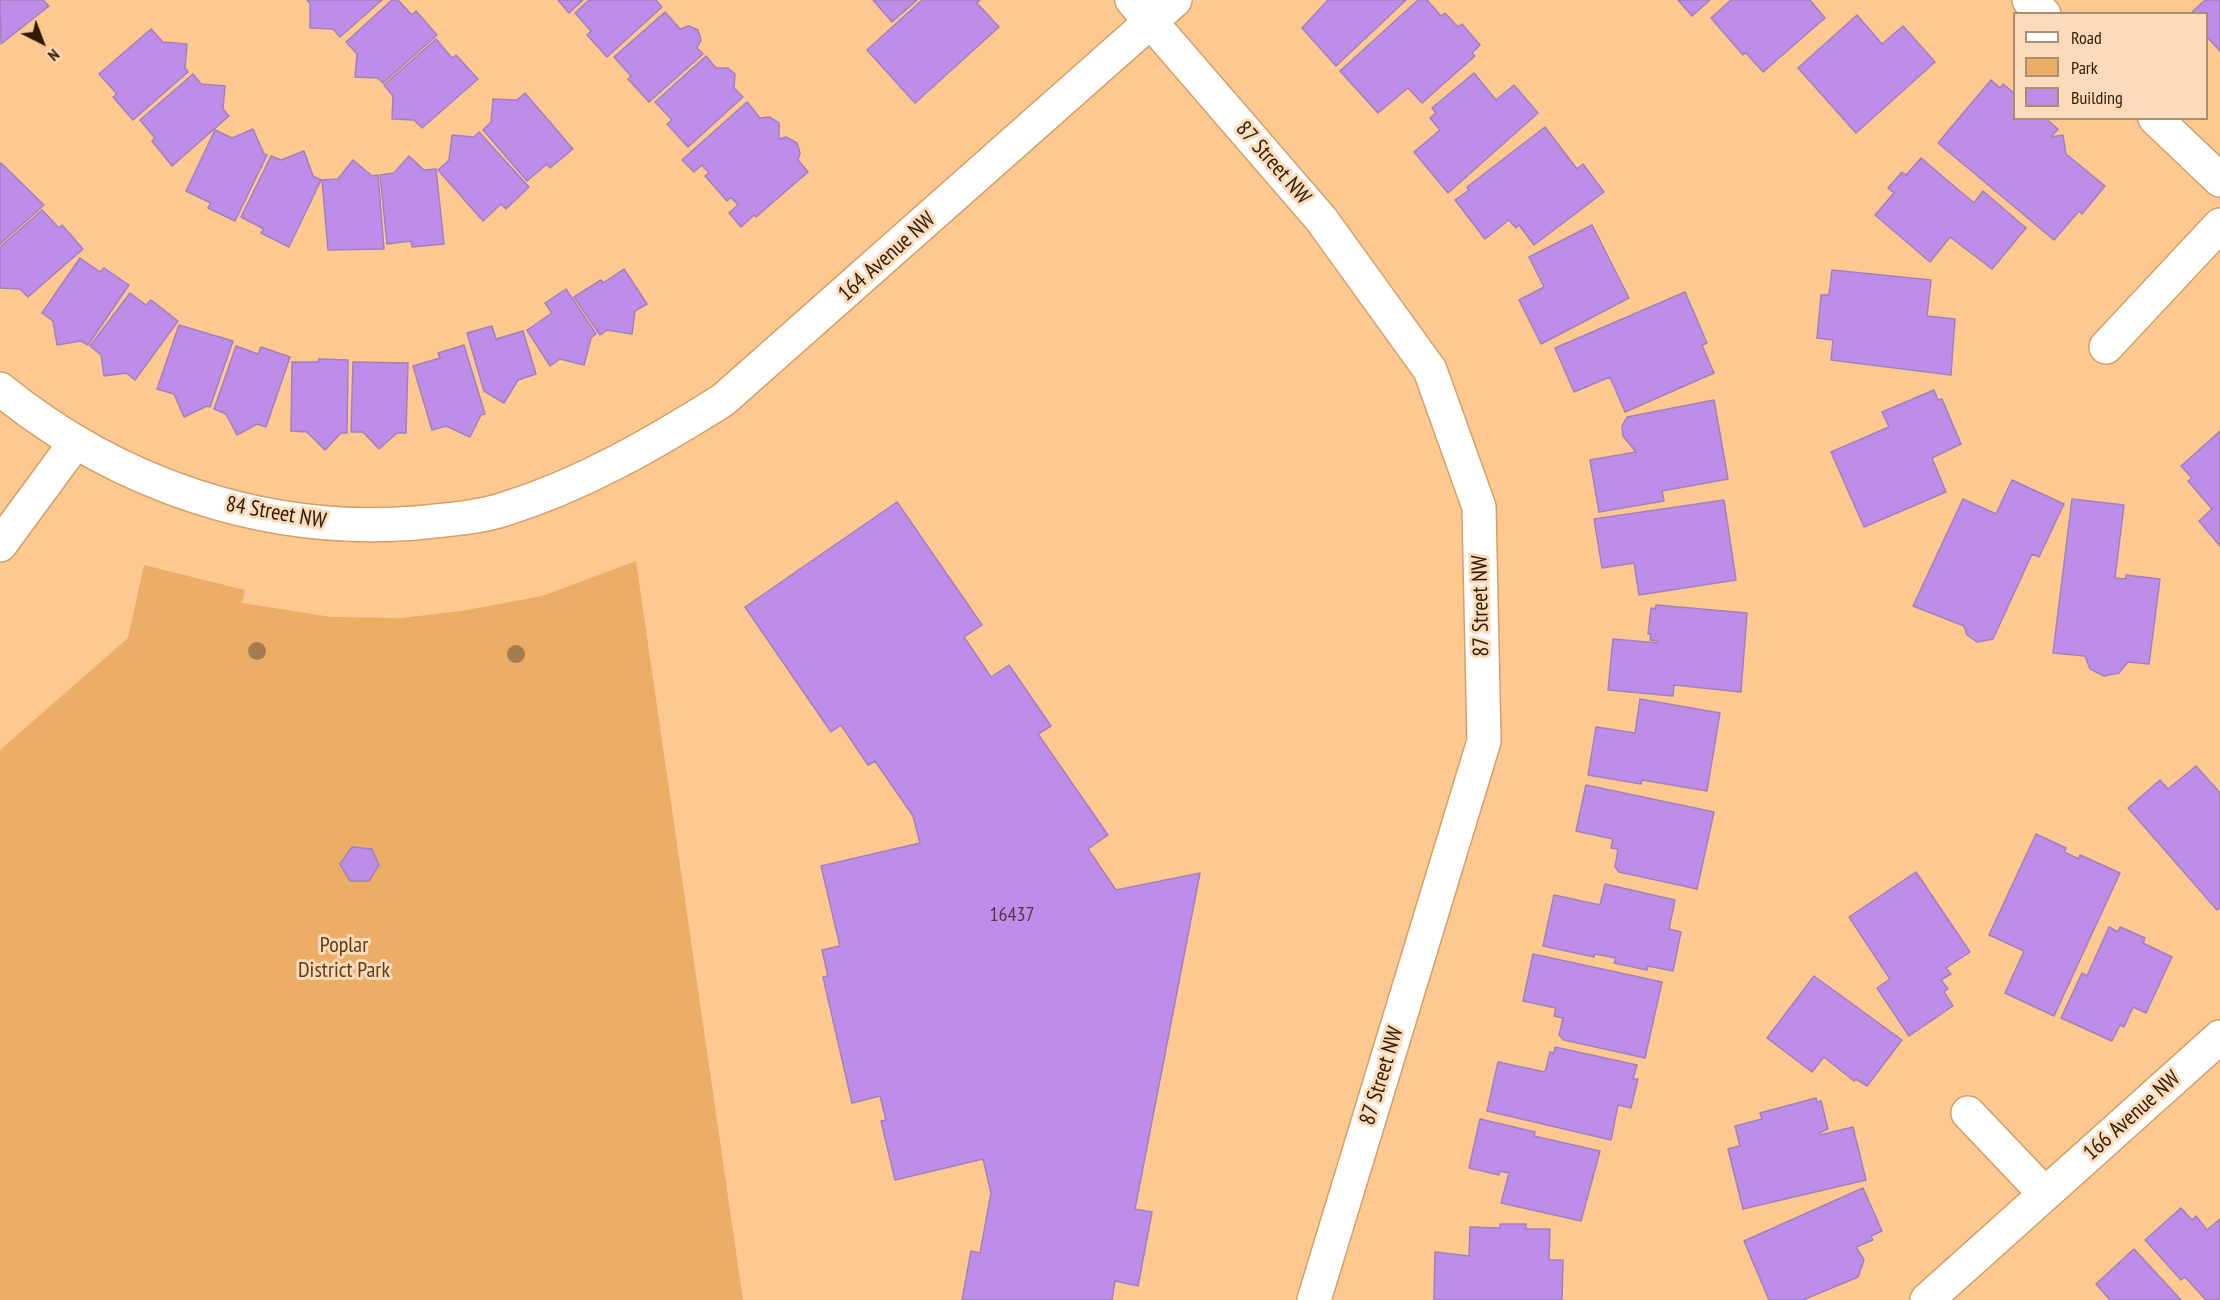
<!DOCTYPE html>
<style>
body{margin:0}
#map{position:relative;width:2220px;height:1300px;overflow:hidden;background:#fec991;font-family:"PT Sans Narrow",sans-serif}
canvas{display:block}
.legend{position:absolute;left:2013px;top:12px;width:195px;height:108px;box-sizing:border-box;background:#fbdbba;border:2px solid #a98e71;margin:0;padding:8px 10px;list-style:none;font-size:18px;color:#2e1b04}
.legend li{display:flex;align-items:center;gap:12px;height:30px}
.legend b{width:30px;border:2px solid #a98e71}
.north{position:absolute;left:12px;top:12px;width:60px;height:60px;-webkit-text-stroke:4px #fbdbba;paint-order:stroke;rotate:138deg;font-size:16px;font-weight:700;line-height:24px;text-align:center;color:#2e1b04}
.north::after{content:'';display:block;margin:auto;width:21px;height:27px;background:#2e1b04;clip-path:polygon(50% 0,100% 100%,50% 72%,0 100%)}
</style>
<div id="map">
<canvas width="2220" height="1300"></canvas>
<ul class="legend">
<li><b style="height:8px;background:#fff"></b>Road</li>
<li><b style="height:16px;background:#ecad67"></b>Park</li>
<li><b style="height:16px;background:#be8de9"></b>Building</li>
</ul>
<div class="north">N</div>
</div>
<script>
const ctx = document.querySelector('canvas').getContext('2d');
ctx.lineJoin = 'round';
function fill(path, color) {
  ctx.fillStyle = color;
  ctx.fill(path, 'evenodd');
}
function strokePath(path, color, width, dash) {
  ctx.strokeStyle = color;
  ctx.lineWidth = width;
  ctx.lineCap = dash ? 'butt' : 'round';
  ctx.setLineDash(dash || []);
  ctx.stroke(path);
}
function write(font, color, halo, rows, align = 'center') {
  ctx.font = font + ' "PT Sans Narrow",sans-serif';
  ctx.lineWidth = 6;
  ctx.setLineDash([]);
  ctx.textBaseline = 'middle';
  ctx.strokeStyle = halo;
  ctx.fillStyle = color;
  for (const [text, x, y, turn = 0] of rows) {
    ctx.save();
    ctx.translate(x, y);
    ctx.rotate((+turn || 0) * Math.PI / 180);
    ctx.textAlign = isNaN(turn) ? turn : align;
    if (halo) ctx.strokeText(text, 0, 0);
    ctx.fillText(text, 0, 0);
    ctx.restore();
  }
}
const green = new Path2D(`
 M 636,561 L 743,1300 L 0,1300 L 0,750 L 128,638 L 144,565 L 245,590 L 242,603 L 331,617 L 402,618 L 461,611 L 542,596 Z`);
const building = new Path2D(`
 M 0,0 L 43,0 L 49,6 L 1,44 Z
 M 307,0 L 382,0 L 340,37 L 333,29 L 310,28 L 310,3 Z
 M 392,0 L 398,0 L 412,15 L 416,11 L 437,35 L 383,83 L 378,78 L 355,77 L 357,54 L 346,42 Z
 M 558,0 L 583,0 L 569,13 Z
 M 589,0 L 656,0 L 662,7 L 607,57 L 587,35 L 591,31 L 575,13 Z
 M 873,0 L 917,0 L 892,22 Z
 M 922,0 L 980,0 L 977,3 L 999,27 L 915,103 L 867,50 Z
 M 1406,0 L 1336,66 L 1302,28 L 1328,0 Z
 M 1418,0 L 1427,0 L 1441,16 L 1445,13 L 1458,27 L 1462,24 L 1480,45 L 1472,53 L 1475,56 L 1422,103 L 1408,88 L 1378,113 L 1340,71 Z
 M 1678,0 L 1710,0 L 1692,16 Z
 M 1731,0 L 1810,0 L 1825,18 L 1763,72 L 1746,53 L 1743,55 L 1711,18 Z
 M 2205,0 L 2220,0 L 2220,51 L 2206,36 L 2206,14 L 2190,14 Z
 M 665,12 L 680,29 L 689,26 L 698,30 L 701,40 L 697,48 L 703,54 L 649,102 L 628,79 L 631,76 L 614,57 Z
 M 1857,15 L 1882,44 L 1903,26 L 1935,62 L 1856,133 L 1798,68 Z
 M 151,29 L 163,42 L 187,44 L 185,68 L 188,72 L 133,120 L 113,97 L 117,94 L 99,74 Z
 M 436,39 L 452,58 L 456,55 L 478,79 L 422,128 L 414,120 L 392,119 L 393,96 L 384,85 Z
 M 706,56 L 716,68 L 728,68 L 735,74 L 734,88 L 743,97 L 688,147 L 667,124 L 672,120 L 655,102 Z
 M 1474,73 L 1496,100 L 1514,85 L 1538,113 L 1448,193 L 1414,152 L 1440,130 L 1430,118 L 1436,113 L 1432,108 Z
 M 193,74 L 201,84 L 225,86 L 223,109 L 229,116 L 172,166 L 152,141 L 155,138 L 140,120 Z
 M 1991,80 L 2000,88 L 2003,84 L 2014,93 L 2014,118 L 2045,118 L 2058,129 L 2051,137 L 2063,135 L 2066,154 L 2105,186 L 2082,214 L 2079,211 L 2054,240 L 1938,143 Z
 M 525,93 L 573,149 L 550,168 L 547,164 L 527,181 L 483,130 L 491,122 L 493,99 L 517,100 Z
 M 747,102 L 760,118 L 770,117 L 779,123 L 779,139 L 786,137 L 797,143 L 800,153 L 798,160 L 808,172 L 756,217 L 754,215 L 741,227 L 729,213 L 738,205 L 731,197 L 727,201 L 705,176 L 709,173 L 702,165 L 694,172 L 682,160 Z
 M 1545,127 L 1577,169 L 1583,164 L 1604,192 L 1534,245 L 1519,225 L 1516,228 L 1509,220 L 1485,239 L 1455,200 L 1469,190 L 1467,187 Z
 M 253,129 L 264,154 L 267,155 L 235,221 L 208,208 L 211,203 L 186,191 L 215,130 L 232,138 Z
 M 479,132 L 529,187 L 506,209 L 501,204 L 483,221 L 438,170 L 449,160 L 452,135 L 474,137 Z
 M 304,151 L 313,176 L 321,180 L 289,247 L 261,233 L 264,229 L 241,217 L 271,156 L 281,160 Z
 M 409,156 L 424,170 L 436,169 L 444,244 L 412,247 L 411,241 L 387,244 L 380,175 L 394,173 Z
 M 1921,158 L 1974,203 L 1983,191 L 2026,228 L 1992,269 L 1950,237 L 1930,262 L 1875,215 L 1894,193 L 1888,188 L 1902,172 L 1906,175 Z
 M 353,160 L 372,176 L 378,175 L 384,249 L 328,250 L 322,180 L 338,179 Z
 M 1,163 L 44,205 L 0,244 L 0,164 Z
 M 42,210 L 59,228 L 62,225 L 83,249 L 28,297 L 20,289 L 0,288 L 0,247 Z
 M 1592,225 L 1629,298 L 1541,344 L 1519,300 L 1544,287 L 1529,257 Z
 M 80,258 L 100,272 L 104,268 L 129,285 L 88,345 L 81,341 L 57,345 L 53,321 L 42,313 Z
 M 624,269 L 647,304 L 635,311 L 632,334 L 607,330 L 600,335 L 574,297 L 601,280 L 603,283 Z
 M 1832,270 L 1931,280 L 1927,316 L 1955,319 L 1951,375 L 1831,360 L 1833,340 L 1817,338 L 1821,295 L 1829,295 Z
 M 566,289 L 596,334 L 591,338 L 584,365 L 560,359 L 550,366 L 527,330 L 552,313 L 545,303 Z
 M 1685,292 L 1707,343 L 1702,345 L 1714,373 L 1625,412 L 1610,377 L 1574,392 L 1555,348 Z
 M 130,293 L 146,305 L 151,300 L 178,321 L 135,380 L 126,373 L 104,376 L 101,355 L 90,346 Z
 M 179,325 L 233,341 L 210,407 L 207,406 L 184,417 L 174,394 L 157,389 Z
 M 492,326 L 496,339 L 523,331 L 536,374 L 518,380 L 504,403 L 484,391 L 467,333 Z
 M 464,345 L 485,414 L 481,415 L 470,437 L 446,426 L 432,430 L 413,366 L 440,358 L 438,353 Z
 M 236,346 L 258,354 L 261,347 L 290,357 L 266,427 L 257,424 L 237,435 L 226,414 L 214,409 Z
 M 319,359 L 348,360 L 347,433 L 341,433 L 325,450 L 307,432 L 291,431 L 292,362 L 318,362 Z
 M 353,362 L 408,363 L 406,433 L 397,433 L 379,449 L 363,432 L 351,432 Z
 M 1934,390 L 1938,400 L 1942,399 L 1961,444 L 1932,458 L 1946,492 L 1864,527 L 1831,452 L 1889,427 L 1882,412 Z
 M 1714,400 L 1728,479 L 1662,491 L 1664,501 L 1599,512 L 1590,460 L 1636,452 L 1623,436 L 1622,426 L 1627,417 Z
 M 2220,431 L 2220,546 L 2199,521 L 2212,509 L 2188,481 L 2192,478 L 2181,466 Z
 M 2012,480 L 2064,504 L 2039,557 L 2032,554 L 1993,639 L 1977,642 L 1967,635 L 1964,626 L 1913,606 L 1963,499 L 1996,514 Z
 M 2072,499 L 2124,505 L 2115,578 L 2126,579 L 2126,575 L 2160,579 L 2149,664 L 2128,662 L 2119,673 L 2104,676 L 2090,669 L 2085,656 L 2053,653 Z
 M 1724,500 L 1736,580 L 1639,595 L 1634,563 L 1602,568 L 1594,519 Z
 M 897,502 L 982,625 L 964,637 L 991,677 L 1009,665 L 1051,726 L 1038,734 L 1108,835 L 1088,849 L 1116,890 L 1200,873 L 1135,1209 L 1152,1212 L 1138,1286 L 1115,1281 L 1112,1300 L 962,1300 L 971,1251 L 980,1253 L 991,1193 L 983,1159 L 895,1180 L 881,1121 L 886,1120 L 880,1096 L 852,1103 L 823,977 L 828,976 L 822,950 L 840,946 L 821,866 L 920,843 L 913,816 L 875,761 L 868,765 L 841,725 L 831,732 L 745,607 Z
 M 1656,605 L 1747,613 L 1741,692 L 1674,685 L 1673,696 L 1608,690 L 1613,639 L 1658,643 L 1658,641 L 1650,640 L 1651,634 L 1648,634 L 1651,608 L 1655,609 Z
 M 1640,699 L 1720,713 L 1707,791 L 1642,780 L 1641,784 L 1588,775 L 1596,727 L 1635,733 Z
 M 2196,766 L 2220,793 L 2220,908 L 2217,910 L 2128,808 L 2160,780 L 2168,789 Z
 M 1586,785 L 1714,812 L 1697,889 L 1619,872 L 1615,867 L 1618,849 L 1611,848 L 1613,839 L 1576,831 Z
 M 2036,834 L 2066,848 L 2064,852 L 2079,859 L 2080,855 L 2120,873 L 2054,1016 L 2005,993 L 2024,951 L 1989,935 Z
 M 352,847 L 372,849 L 379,865 L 369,881 L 350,881 L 340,864 Z
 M 1916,872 L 1970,952 L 1946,968 L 1951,974 L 1941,980 L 1948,989 L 1944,992 L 1953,1006 L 1909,1036 L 1877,988 L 1890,979 L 1849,917 Z
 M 1605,884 L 1675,900 L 1669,929 L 1681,932 L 1673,971 L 1648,966 L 1647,970 L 1614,963 L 1616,958 L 1595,954 L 1594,957 L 1543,946 L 1554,895 L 1600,905 Z
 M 2109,927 L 2118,932 L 2120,927 L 2145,938 L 2143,943 L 2172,957 L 2146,1013 L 2133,1007 L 2124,1027 L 2120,1025 L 2112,1041 L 2061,1018 L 2082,973 L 2087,976 Z
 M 1533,954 L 1662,982 L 1645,1058 L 1564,1040 L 1559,1035 L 1563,1018 L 1554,1016 L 1556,1008 L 1523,1001 Z
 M 1814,976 L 1902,1040 L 1867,1086 L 1856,1079 L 1854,1081 L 1824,1057 L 1812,1072 L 1767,1038 Z
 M 1555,1047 L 1637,1065 L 1633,1079 L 1638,1079 L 1631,1108 L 1618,1105 L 1611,1140 L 1487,1111 L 1498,1062 L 1545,1072 L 1550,1052 L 1554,1053 Z
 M 1816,1098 L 1817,1102 L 1821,1101 L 1828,1129 L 1819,1133 L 1820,1135 L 1853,1127 L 1866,1180 L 1743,1209 L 1728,1149 L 1740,1146 L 1735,1126 L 1762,1119 L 1760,1113 Z
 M 1480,1119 L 1535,1132 L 1534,1136 L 1600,1151 L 1581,1221 L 1501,1203 L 1509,1173 L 1500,1171 L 1499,1175 L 1469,1168 Z
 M 1863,1188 L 1882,1231 L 1871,1236 L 1873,1240 L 1856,1247 L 1864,1260 L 1858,1277 L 1803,1300 L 1769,1300 L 1744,1241 Z
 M 2181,1208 L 2192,1220 L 2196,1216 L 2207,1230 L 2220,1219 L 2220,1300 L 2206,1300 L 2185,1277 L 2181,1280 L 2145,1240 Z
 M 1500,1224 L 1526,1224 L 1526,1229 L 1550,1229 L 1549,1260 L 1563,1260 L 1562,1300 L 1434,1300 L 1435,1252 L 1469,1256 L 1470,1227 L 1500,1228 Z
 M 2134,1249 L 2181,1300 L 2110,1300 L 2096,1284 Z`);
const minor = new Path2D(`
 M 1132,0 L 1321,219 L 1430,370 L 1479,507 L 1484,741 L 1314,1300
 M 2029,0 L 2044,14
 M 2155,118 L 2220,180
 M 2106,347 L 2220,225
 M 0,389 C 117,484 264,535 416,523 C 445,520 477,518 505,509 C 584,484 653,444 723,400 L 1175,0
 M 0,545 L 75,443
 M 1968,1113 L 2045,1194
 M 1927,1300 L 2220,1037`);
const trees = [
 [257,651],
 [516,654]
];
const numberNames = [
 ["16437",1012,915]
];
const streetNames = [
 ["87 Street NW",1273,163,49],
 ["164 Avenue NW",887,257,-42],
 ["84 Street NW",276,513,10],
 ["87 Street NW",1481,606,-91],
 ["87 Street NW",1382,1076,-73],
 ["166 Avenue NW",2132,1116,-42]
];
const parkNames = [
 ["Poplar",344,946],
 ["District Park",344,971]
];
fill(green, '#ecad67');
fill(building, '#be8de9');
strokePath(building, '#a081bd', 1.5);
strokePath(minor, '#d3a06a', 36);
strokePath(minor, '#fff', 33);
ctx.fillStyle = '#a57c4e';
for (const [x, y] of trees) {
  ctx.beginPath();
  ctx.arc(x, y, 9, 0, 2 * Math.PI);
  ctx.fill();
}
write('20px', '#52383d', null, numberNames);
write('22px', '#2e1b04', '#fbdbba', streetNames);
write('22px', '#5c3d18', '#fbdbba', parkNames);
</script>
